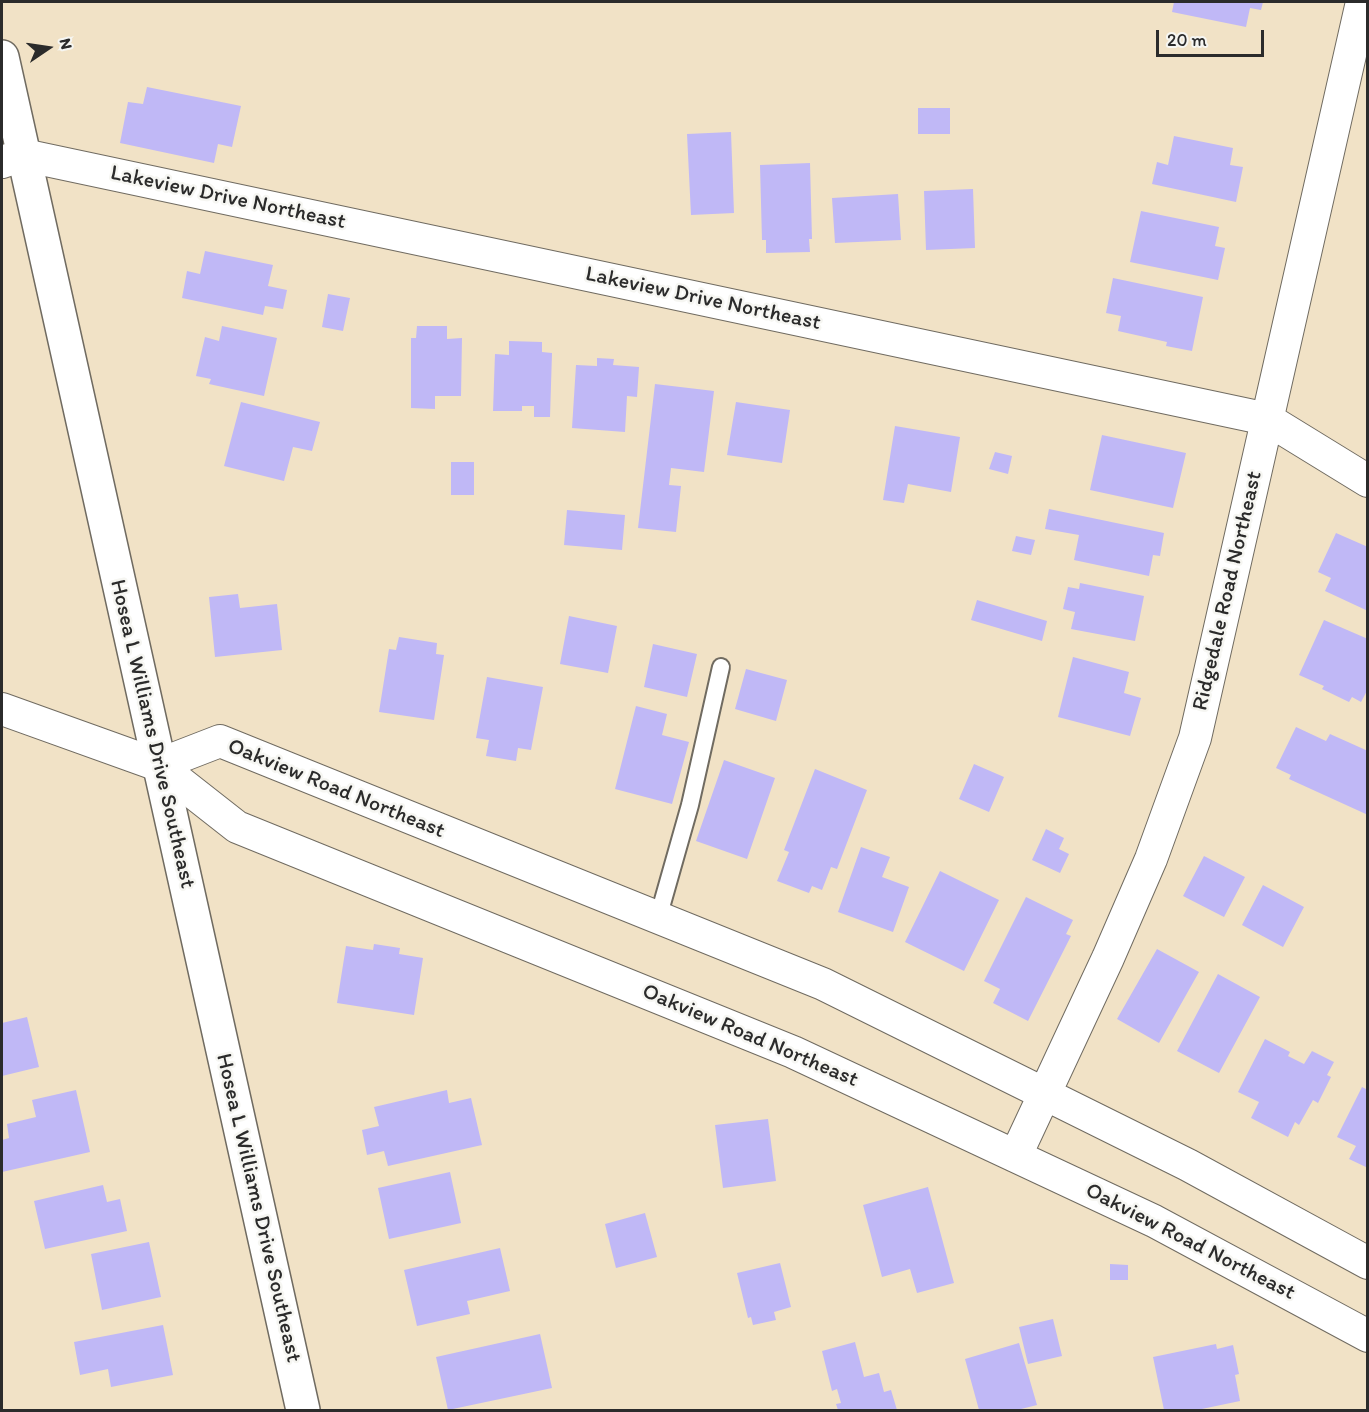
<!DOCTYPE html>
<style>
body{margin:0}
#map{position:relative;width:1369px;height:1412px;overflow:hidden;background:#f1e2c6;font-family:Itim,sans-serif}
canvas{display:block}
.frame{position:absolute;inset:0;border:3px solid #2b2b2b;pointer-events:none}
.north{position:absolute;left:18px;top:18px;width:60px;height:60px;-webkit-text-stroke:4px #f6f6f2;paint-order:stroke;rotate:77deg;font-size:16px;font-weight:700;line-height:24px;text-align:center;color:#2b2b2b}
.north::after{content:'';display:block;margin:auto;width:21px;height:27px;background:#2b2b2b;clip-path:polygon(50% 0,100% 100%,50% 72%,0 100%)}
.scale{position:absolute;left:1156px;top:30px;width:108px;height:27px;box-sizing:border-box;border:3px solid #2b2b2b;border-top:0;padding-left:8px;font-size:18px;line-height:21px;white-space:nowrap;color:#2b2b2b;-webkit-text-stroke:4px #f6f6f2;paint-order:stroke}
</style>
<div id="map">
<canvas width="1369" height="1412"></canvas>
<div class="frame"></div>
<div class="north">N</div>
<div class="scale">20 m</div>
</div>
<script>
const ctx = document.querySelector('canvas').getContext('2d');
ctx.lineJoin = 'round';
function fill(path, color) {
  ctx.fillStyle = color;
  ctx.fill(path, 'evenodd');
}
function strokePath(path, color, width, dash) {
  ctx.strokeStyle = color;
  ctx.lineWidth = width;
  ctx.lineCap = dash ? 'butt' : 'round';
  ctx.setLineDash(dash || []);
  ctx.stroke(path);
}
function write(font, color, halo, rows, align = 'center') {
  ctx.font = font + ' Itim,sans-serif';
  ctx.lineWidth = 5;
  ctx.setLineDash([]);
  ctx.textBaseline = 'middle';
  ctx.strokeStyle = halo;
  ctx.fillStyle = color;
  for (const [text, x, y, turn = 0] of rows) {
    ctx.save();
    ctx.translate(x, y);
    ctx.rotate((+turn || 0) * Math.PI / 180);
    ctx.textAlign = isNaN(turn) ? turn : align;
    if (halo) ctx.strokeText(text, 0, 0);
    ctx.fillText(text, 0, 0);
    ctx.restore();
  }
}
const building = new Path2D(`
 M 1174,2 L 1263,2 L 1261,10 L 1250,8 L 1246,27 L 1172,12 Z
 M 147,87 L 241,106 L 232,147 L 218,144 L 214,163 L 120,143 L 128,102 L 143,104 Z
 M 918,108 L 950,108 L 950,134 L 918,134 Z
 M 731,132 L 734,213 L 691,215 L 687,134 Z
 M 1174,136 L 1233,148 L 1230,165 L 1243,167 L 1236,202 L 1152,184 L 1157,162 L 1168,165 Z
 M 810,163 L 812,239 L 809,239 L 810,252 L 766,253 L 766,240 L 762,240 L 760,165 Z
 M 973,189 L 975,248 L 926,250 L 924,191 Z
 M 898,194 L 901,240 L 835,243 L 832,198 Z
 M 1141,211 L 1219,227 L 1215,246 L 1225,248 L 1218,280 L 1130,262 Z
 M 205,251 L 273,265 L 268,286 L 287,290 L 283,309 L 265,306 L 263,315 L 182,298 L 187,271 L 200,274 Z
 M 1113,278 L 1203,297 L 1192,351 L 1166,346 L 1167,342 L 1118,331 L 1121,316 L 1106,313 Z
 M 328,294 L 350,298 L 343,331 L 322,327 Z
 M 222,326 L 277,338 L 264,396 L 209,384 L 211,379 L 196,376 L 205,337 L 219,341 Z
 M 417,326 L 447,326 L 447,339 L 462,338 L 461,396 L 435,396 L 435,409 L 411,408 L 411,338 L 416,338 Z
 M 509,341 L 542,342 L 542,352 L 552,353 L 550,417 L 534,417 L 534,406 L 522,406 L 522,411 L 493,411 L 495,354 L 509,355 Z
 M 597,358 L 614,359 L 613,365 L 639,367 L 637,397 L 627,396 L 625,432 L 572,428 L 576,365 L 597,366 Z
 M 655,384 L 714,391 L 704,472 L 671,468 L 669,485 L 681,486 L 676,532 L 638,528 Z
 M 241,402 L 320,422 L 312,451 L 293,447 L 284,481 L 224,466 Z
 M 736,402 L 790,410 L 782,463 L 727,455 Z
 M 895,426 L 960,437 L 951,492 L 908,484 L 904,503 L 883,500 Z
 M 1102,435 L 1186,453 L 1173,508 L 1090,490 Z
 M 995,452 L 1012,456 L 1008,474 L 989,469 Z
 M 451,462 L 474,462 L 474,495 L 451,495 Z
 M 1049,509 L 1164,533 L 1160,556 L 1153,555 L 1149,576 L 1074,560 L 1079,535 L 1045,529 Z
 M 567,510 L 625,515 L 622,550 L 564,545 Z
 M 1336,533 L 1368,547 L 1368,611 L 1325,591 L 1331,578 L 1318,572 Z
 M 1016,536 L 1035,540 L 1031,555 L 1012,551 Z
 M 1080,583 L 1144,596 L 1135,641 L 1071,629 L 1075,612 L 1063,609 L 1068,587 L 1079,589 Z
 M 238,594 L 240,608 L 277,604 L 282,650 L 215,657 L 209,597 Z
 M 977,600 L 1047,621 L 1042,641 L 971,620 Z
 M 569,616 L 617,626 L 608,673 L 560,664 Z
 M 1324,620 L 1368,639 L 1368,689 L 1361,702 L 1352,697 L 1349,702 L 1322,689 L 1324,686 L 1299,675 Z
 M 399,637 L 437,643 L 436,654 L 444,655 L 434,720 L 379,712 L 389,649 L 396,650 Z
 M 653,644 L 697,654 L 687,697 L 644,687 Z
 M 1073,657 L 1129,672 L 1124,693 L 1141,698 L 1130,736 L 1058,717 Z
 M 746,669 L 787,680 L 776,721 L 735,709 Z
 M 487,677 L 543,687 L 531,750 L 518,748 L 516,761 L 486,756 L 489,740 L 476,738 Z
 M 636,706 L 667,714 L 662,735 L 689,742 L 672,804 L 615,789 Z
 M 1296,727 L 1326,741 L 1330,734 L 1368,751 L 1368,815 L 1289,779 L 1291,775 L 1276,768 Z
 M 724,760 L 775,778 L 747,859 L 696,841 Z
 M 974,764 L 1004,777 L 989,812 L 959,799 Z
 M 815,769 L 867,790 L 837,869 L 831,867 L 822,890 L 812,886 L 809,893 L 777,881 L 789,852 L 784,850 Z
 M 1046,829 L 1064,838 L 1059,849 L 1069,854 L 1060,873 L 1032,860 Z
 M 861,847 L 890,857 L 882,877 L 909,887 L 893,932 L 838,912 Z
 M 1204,856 L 1245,877 L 1224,917 L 1183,896 Z
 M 940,871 L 999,900 L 964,971 L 905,942 Z
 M 1263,885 L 1304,907 L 1283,947 L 1242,925 Z
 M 1026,897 L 1073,920 L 1066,934 L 1071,936 L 1028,1021 L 993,1003 L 1000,989 L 984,981 Z
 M 374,944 L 400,948 L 399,954 L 423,958 L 414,1015 L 337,1003 L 346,946 L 373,950 Z
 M 1157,949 L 1199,972 L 1159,1043 L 1117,1019 Z
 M 1218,974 L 1260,997 L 1219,1073 L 1177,1051 Z
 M 27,1017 L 39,1067 L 2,1076 L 2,1023 Z
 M 1265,1039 L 1290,1052 L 1288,1056 L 1304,1064 L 1312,1051 L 1334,1062 L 1327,1075 L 1331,1077 L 1318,1103 L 1313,1100 L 1299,1125 L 1295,1122 L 1288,1137 L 1251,1118 L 1259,1102 L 1238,1092 Z
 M 1362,1087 L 1368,1090 L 1368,1168 L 1349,1159 L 1356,1146 L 1337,1137 Z
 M 76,1090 L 90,1152 L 2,1172 L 2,1140 L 9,1138 L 7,1124 L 36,1117 L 32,1100 Z
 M 447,1090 L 449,1103 L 471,1098 L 482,1145 L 388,1166 L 384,1151 L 367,1155 L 362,1130 L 379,1126 L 374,1107 Z
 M 768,1119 L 776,1181 L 723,1188 L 715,1125 Z
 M 450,1172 L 461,1223 L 389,1239 L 378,1188 Z
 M 103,1185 L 107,1202 L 120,1199 L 127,1231 L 45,1249 L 34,1201 Z
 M 928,1187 L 954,1283 L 917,1293 L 910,1269 L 882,1277 L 863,1205 Z
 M 645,1213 L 657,1257 L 616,1268 L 605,1224 Z
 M 149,1242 L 161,1297 L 102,1310 L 91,1254 Z
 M 500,1248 L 510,1291 L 467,1301 L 470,1314 L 417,1326 L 404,1270 Z
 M 780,1263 L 791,1307 L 774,1312 L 776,1320 L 753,1325 L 751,1317 L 748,1318 L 737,1273 Z
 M 1110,1264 L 1128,1265 L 1128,1280 L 1110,1280 Z
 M 1053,1319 L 1062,1356 L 1028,1364 L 1019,1327 Z
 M 163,1325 L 173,1375 L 111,1387 L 108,1369 L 80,1375 L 74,1342 Z
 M 540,1334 L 552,1388 L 448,1410 L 436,1357 Z
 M 855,1342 L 864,1377 L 879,1373 L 884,1392 L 891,1390 L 897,1410 L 838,1410 L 836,1404 L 841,1403 L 837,1389 L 832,1391 L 822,1351 Z
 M 1019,1343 L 1037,1405 L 1017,1410 L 979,1410 L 965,1359 Z
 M 1216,1344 L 1217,1349 L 1233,1345 L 1239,1374 L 1235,1375 L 1240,1401 L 1197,1410 L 1164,1410 L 1153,1357 Z`);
const service = new Path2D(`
 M 658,918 L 690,805 L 721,667`);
const minor = new Path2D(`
 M 2,162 L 23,155 L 1267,419 L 1368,481
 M 2,709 L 158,765 L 237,827 L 793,1052 L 1154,1221 L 1368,1336
 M 158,765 L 220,741 L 823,984 L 1188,1165 L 1368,1263
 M 1016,1155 L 1108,958 L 1151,859 L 1195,738 L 1362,2`);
const tertiary = new Path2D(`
 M 2,57 L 303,1410`);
const streetNames = [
 ["Lakeview Drive Northeast",228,198,12],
 ["Lakeview Drive Northeast",703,299,12],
 ["Ridgedale Road Northeast",1228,591,-77],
 ["Hosea L Williams Drive Southeast",152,734,77],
 ["Oakview Road Northeast",336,789,22],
 ["Oakview Road Northeast",750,1036,23],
 ["Hosea L Williams Drive Southeast",258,1208,77],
 ["Oakview Road Northeast",1190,1242,27]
];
fill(building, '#c0b8f6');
strokePath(service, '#706b61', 20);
strokePath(minor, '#706b61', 34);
strokePath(tertiary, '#706b61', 36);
strokePath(service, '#fff', 16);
strokePath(minor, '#fff', 32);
strokePath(tertiary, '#fff', 33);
write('22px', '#2b2b2b', '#f6f6f2', streetNames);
</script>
